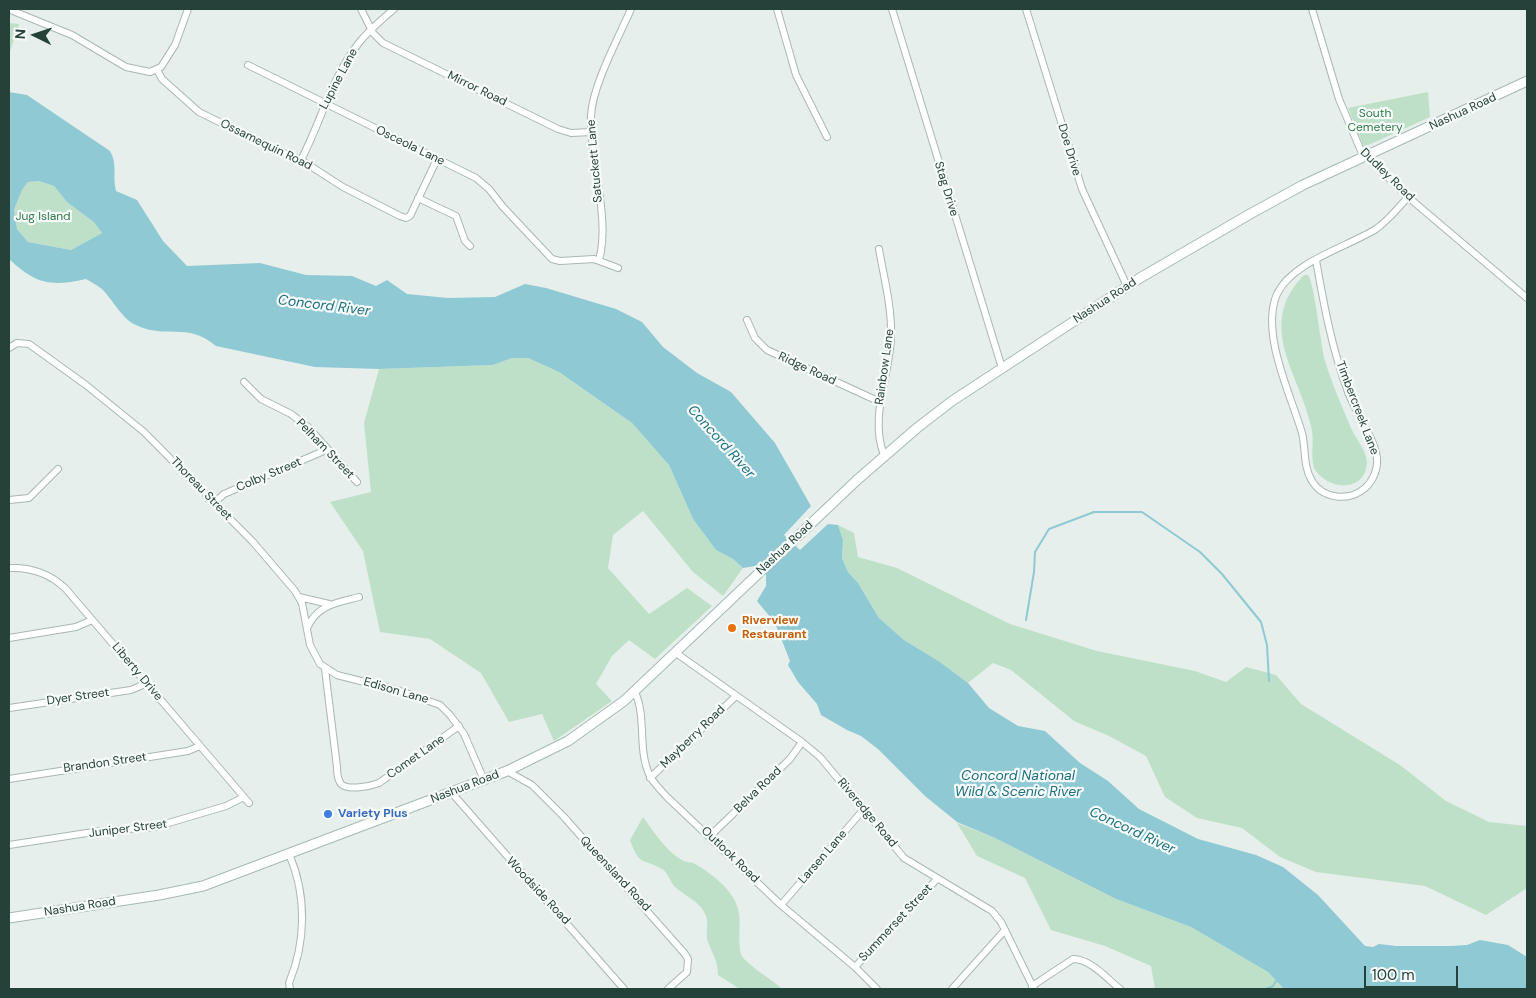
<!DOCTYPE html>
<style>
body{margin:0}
#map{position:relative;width:1536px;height:998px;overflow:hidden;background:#e6efeb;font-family:"DM Sans",sans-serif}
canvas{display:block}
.frame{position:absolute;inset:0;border:10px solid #24423a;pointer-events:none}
.north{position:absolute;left:10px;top:10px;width:50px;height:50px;-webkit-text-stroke:4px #f7fbf9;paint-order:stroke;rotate:274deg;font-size:14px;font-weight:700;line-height:20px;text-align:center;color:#24423a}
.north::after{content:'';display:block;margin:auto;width:18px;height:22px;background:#24423a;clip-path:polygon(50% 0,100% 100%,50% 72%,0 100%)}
.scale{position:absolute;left:1364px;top:966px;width:94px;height:22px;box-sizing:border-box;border:2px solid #24423a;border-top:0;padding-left:6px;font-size:15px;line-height:18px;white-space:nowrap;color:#24423a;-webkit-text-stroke:4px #f7fbf9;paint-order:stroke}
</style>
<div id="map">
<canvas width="1536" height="998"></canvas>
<div class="frame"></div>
<div class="north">N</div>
<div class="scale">100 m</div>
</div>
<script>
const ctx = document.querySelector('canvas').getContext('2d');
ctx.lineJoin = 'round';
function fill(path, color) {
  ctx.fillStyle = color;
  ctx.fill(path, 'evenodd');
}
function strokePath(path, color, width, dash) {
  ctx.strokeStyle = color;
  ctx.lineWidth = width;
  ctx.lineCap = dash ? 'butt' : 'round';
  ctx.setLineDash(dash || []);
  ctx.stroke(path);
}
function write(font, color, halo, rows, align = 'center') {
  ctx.font = font + ' "DM Sans",sans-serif';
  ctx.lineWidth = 4.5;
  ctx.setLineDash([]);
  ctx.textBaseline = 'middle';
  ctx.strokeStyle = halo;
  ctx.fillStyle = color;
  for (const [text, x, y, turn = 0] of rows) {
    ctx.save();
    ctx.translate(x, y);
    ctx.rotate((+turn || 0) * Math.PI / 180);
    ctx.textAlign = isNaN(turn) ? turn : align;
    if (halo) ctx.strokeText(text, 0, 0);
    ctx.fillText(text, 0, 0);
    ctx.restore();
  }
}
const green = new Path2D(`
 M 9,23 L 19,24 L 9,55 Z
 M 1428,92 L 1430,117 L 1364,147 L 1348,108 Z
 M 39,181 L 54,186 L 67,202 L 94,221 L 102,233 L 71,250 L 28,242 L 17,229 L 14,210 L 22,190 L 28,182 Z
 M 1304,275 L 1308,275 C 1314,281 1321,346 1325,361 C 1332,384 1342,406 1351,428 C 1356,439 1367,451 1367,463 C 1365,494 1326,490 1314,468 C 1310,454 1315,440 1311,426 C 1299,373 1255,325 1304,275 Z
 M 512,358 L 528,358 L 559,372 L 632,423 L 669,465 L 693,519 L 716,550 L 733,559 L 743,568 L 723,596 L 693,572 L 643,511 L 613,535 L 608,568 L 649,614 L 687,588 L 712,606 L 655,659 L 629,640 L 612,656 L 596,684 L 612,701 L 554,741 L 542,714 L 509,722 L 481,673 L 430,639 L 380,632 L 363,551 L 330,502 L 371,492 L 364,423 L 379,369 L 493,365 Z
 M 838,525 L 854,533 L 858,557 L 897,568 L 1010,624 L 1097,651 L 1195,671 L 1226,682 L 1246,667 L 1276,675 L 1301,704 L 1400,765 L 1446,801 L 1489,822 L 1527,826 L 1527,888 L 1486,915 L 1425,886 L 1316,872 L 1280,857 L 1242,828 L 1197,818 L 1165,797 L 1146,756 L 1109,736 L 1074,721 L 1011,670 L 993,663 L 968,683 L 940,662 L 904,640 L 879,618 L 858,583 L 848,572 L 842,558 L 843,540 Z
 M 643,817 C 653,831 667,852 682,860 C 685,862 689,862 693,863 C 710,872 733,889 738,909 C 742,924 737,939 741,955 C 750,968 770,977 782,989 L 740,989 L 718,975 C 718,961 713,955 708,942 C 705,934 709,924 706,916 C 701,902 685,896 675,887 C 670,882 668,872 662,869 C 641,857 640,867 630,840 Z
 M 957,823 L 995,838 L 1116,899 L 1191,927 L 1268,972 L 1284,989 L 1155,989 L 1151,966 L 1105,946 L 1051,930 L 1025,878 L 977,856 Z`);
const water = new Path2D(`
 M 9,92 L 27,95 L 110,151 C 118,164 112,177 116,191 L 137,200 L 163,241 L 187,266 L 260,263 L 306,275 L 352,276 L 376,286 L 387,280 L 407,294 L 448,298 L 495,297 L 525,284 L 546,288 L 616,309 L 642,322 L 663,347 L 697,373 L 731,392 L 775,443 L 811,506 L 784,535 L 800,550 L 828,524 L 838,525 L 843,540 L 842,558 L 848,572 L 858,583 L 879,618 L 904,640 L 940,662 L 968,683 L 989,708 L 1018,726 L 1045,731 L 1080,763 L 1108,781 L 1139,809 L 1198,839 L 1256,855 L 1283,867 L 1318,895 L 1365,946 L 1373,947 L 1379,944 L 1396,946 L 1451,946 L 1467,945 L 1480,940 L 1508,945 L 1527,957 L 1527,989 L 1284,989 L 1268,972 L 1191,927 L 1116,899 L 995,838 L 957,822 L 925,796 L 878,749 L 861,736 L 847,730 L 821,715 L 817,704 L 798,682 L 788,665 L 790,661 L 775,623 L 757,601 L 766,586 L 766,574 L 755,566 L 743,568 L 733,559 L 716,550 L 693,519 L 669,465 L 632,423 L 559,372 L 528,358 L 512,358 L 493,365 L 379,369 L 315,367 L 216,346 C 186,321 167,340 136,325 C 122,319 113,300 102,289 C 97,285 91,282 86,279 C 50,287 36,284 9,259 ZM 39,181 L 54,186 L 67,202 L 94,222 L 102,233 L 71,250 L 28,242 L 17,229 L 14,210 L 22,190 L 28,182 Z`);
const stream = new Path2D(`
 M 1026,620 L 1034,572 L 1035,552 L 1049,529 L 1094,512 L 1142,512 L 1200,552 L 1222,574 L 1261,622 L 1267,645 L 1269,681
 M 1266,989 L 1273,986 L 1278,978`);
const street = new Path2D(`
 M 361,9 L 373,33 L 383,43 L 558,129 L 571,133 L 591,132
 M 777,9 L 796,75 L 827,137
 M 892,9 L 1002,368
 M 1026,9 L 1082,189 L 1127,286
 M 1312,9 L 1339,99 L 1361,151 L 1408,197 L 1527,298
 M 13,11 L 72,35 L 126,67 L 150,72 L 161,67 L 175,45 L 188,9
 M 248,65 L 476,178 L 489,189 L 503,207 L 552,259 L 560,261 L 594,259 L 618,268
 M 157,70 L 162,79 L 199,112 L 276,150 L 301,160 L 343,187 L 400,216 L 406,218 L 410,216 L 437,159
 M 301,160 C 321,122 331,79 358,44 C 368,31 381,20 394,9
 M 418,198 L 456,216 L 465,241 L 470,246
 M 879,249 C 884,278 892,307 891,337 C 890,375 869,417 884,455
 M 599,260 C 611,218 589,160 591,116 C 592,86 619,37 631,9
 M 1316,260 C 1324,306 1332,349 1348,392 C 1356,413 1374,437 1377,458 C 1378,469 1373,481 1365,488 C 1349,502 1323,499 1312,481 C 1303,467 1306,449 1302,433 C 1291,395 1260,333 1277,294 C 1292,262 1347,247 1376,229 C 1389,220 1398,208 1408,197
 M 747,320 L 755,338 L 767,350 L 880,402
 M 9,348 L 17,343 L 29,344 L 86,385 L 144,432 L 253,542 L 295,591 L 302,603 L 310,645 L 320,664 L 337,675 L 400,691 L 440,705 L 450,715 L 464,734 L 484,780
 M 244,382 L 261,399 L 291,414 L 308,427 L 357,482
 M 9,500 L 29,498 L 58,469
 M 214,503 L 224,494 L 326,450
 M 9,568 C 31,567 49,573 65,588 L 249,803
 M 299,597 L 329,604
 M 307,628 C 318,604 337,603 359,597
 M 9,638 L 76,627 L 92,620
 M 676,653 L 802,742 L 820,757 L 904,858 L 992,911 L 1001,922 L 1034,989
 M 325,669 L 337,767 C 337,772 338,780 341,784 C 348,791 371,786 379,783 L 459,726
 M 635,692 C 647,718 637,750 650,776 C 654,784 662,791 667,797 L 781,905 L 855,967 L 877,989
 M 9,708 L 131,690 L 147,683
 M 507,771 L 532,785 L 564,817 L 685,954 L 688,959 L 687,972 L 668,989
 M 650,778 L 736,696
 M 9,779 L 188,751 L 200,746
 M 451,792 L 624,989
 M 710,836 L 790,759 L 802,742
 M 9,845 L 100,831 L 155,827 L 226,806 L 244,797
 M 289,854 C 307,895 306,942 289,983 L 290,989
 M 781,905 L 864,809
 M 855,967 L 937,879
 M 1032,986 L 1073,959 C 1091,959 1107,979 1120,989
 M 952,989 L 1005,930`);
const secondary = new Path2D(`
 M 9,918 L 159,895 L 203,886 L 507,771 L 568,741 L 624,701 L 857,480 L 917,428 L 952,401 L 1140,278 L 1250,214 L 1303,185 L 1527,81`);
const markers = [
 [732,628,5,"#e8710a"],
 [328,814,5,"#3f7fe0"]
];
const streetNames = [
 ["Lupine Lane",339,79,-62],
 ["Mirror Road",477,89,26],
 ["Nashua Road",1463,112,-25],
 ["Ossamequin Road",266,145,26],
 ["Osceola Lane",410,146,26],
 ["Doe Drive",1069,150,73],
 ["Satuckett Lane",595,161,-95],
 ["Dudley Road",1387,175,44],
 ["Stag Drive",946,189,73],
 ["Nashua Road",1105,301,-33],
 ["Rainbow Lane",885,367,-82],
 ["Ridge Road",807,369,25],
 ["Timbercreek Lane",1357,408,69],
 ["Pelham Street",325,449,46],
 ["Colby Street",269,475,-23],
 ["Thoreau Street",201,489,46],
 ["Nashua Road",785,548,-43],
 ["Liberty Drive",137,672,50],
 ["Edison Lane",396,691,16],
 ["Dyer Street",78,697,-8],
 ["Mayberry Road",693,737,-44],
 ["Comet Lane",416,757,-35],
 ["Brandon Street",105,763,-8],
 ["Nashua Road",465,787,-21],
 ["Belva Road",758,790,-44],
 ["Riveredge Road",867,813,50],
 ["Juniper Street",128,829,-7],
 ["Outlook Road",730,855,44],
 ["Larsen Lane",823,857,-49],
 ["Queensland Road",615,874,47],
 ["Woodside Road",538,891,47],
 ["Nashua Road",80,907,-9],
 ["Summerset Street",896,923,-47]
];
const parkNames = [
 ["South",1375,114],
 ["Cemetery",1375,128],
 ["Jug Island",43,217]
];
const foodNames = [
 ["Riverview",742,621],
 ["Restaurant",742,635]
];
const shopNames = [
 ["Variety Plus",338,814]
];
const waterNames = [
 ["Concord River",324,306,7],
 ["Concord River",721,442,48],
 ["Concord National",1018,776],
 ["Wild & Scenic River",1018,792],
 ["Concord River",1132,831,25]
];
fill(green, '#bfe0c8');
fill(water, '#8ec9d4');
strokePath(stream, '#8ec9d4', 2);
strokePath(street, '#a8b8b2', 8);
strokePath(secondary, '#a4bbb3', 11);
strokePath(street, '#fff', 6);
strokePath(secondary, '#fff', 9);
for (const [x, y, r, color] of markers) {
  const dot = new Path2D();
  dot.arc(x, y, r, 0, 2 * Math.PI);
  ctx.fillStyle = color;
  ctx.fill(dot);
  strokePath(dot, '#f7fbf9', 2);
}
write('12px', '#24423a', '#f7fbf9', streetNames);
write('12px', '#2d7a4b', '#f7fbf9', parkNames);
write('bold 12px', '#c56008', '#f7fbf9', foodNames, 'left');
write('bold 12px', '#366cbe', '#f7fbf9', shopNames, 'left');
write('italic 14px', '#1c6f80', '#f7fbf9', waterNames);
</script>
